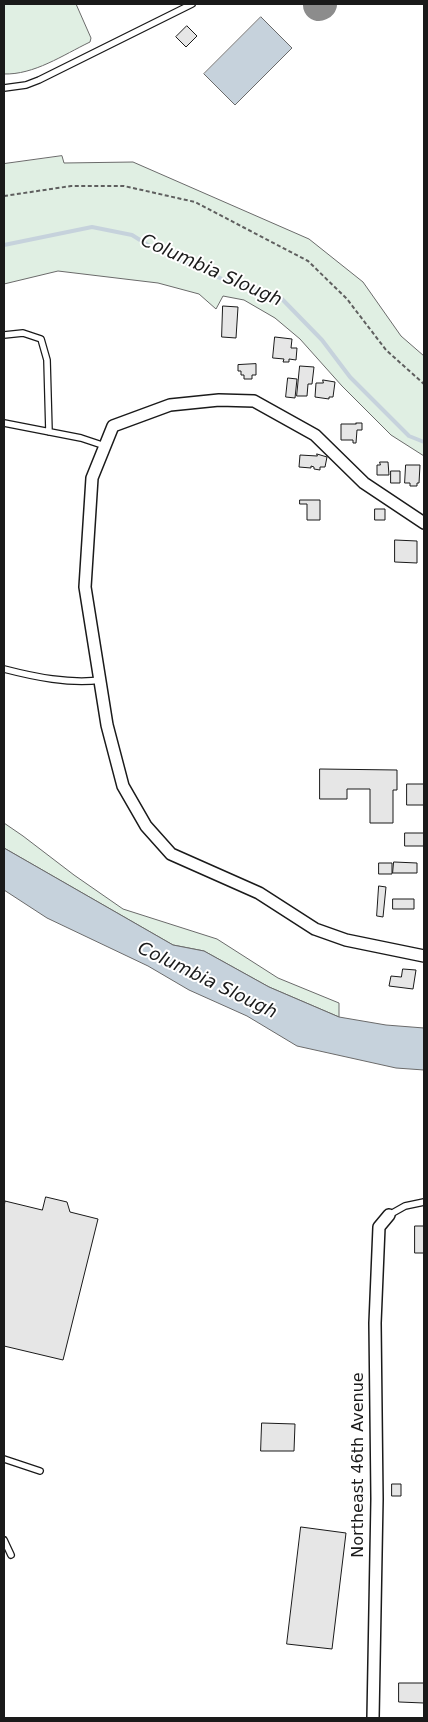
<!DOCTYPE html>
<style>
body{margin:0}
#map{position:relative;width:428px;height:1722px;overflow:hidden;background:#fff;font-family:"DejaVu Sans",sans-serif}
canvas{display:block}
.frame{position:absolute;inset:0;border:5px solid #1a1a1a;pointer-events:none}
</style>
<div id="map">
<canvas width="428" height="1722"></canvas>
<div class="frame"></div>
</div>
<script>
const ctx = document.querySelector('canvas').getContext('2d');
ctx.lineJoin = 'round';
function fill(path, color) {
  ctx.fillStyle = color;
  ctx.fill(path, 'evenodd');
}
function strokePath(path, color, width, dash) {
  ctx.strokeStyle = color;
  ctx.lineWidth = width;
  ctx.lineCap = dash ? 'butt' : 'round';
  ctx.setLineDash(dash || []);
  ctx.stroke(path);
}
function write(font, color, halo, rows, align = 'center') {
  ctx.font = font + ' "DejaVu Sans",sans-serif';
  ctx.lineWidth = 4;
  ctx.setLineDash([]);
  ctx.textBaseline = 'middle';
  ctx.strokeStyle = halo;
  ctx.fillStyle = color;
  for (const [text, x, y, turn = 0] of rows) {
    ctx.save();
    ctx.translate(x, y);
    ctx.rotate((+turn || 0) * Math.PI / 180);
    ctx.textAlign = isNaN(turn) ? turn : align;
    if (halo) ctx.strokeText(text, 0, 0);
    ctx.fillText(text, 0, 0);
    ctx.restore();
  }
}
const green = new Path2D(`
 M 4,4 L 76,4 L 91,38 L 90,42 C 63,55 34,75 4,74 Z
 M 62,156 L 64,163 L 133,162 L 309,239 L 363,282 L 401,336 L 424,356 L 424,456 L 391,435 L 342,386 L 300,339 L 275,318 L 244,300 L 223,296 L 216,309 L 199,294 L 158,283 L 58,271 L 4,284 L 4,164 Z
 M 4,823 L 23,836 L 74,875 L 123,909 L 217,939 L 278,978 L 339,1003 L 339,1017 L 269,987 L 204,951 L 173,945 L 4,848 Z`);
const water = new Path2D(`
 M 261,17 L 292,48 L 235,105 L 204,74 Z
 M 4,848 L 173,945 L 204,951 L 269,987 L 339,1017 L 386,1025 L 424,1028 L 424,1070 L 396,1068 L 297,1046 L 247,1016 L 189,990 L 148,966 L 47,918 L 4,890 Z`);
const stream = new Path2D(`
 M 4,245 L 92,227 L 132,235 L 156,250 L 227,281 L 282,299 L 322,340 L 350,377 L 409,436 L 424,442`);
const taxiway = new Path2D(`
 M 319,5 L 321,4`);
const building = new Path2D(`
 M 187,26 L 197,36 L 186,47 L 176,37 Z
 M 223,306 L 238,307 L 236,338 L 222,337 Z
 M 275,337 L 292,339 L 291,348 L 297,348 L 296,360 L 289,359 L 289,362 L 283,362 L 284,359 L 273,358 Z
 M 256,364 L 256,375 L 252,375 L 252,379 L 244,379 L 244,375 L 241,375 L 241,371 L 238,371 L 238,365 Z
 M 300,366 L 314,367 L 312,384 L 308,384 L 307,396 L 297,396 Z
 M 288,378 L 297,379 L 295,398 L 286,397 Z
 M 323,380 L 335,382 L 333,397 L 329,397 L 329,399 L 315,397 L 316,383 L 323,383 Z
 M 356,423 L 362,423 L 362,430 L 357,430 L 356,443 L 353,443 L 353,440 L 341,440 L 341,424 L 356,424 Z
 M 317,454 L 327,457 L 325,467 L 320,467 L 320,470 L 314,469 L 314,467 L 311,466 L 311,468 L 299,467 L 300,455 L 317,456 Z
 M 380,462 L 388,462 L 389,475 L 377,475 L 377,465 L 380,465 Z
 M 406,465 L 420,465 L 419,483 L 417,483 L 417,486 L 410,486 L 410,483 L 405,483 Z
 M 391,471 L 400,471 L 400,483 L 391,483 Z
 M 300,500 L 320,500 L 320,520 L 307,520 L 307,504 L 300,504 Z
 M 375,509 L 385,509 L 385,520 L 375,520 Z
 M 395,540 L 417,541 L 417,563 L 395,562 Z
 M 320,769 L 397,770 L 397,790 L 393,790 L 393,823 L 370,823 L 370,789 L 347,789 L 347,799 L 320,799 Z
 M 407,784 L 424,784 L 424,805 L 407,805 Z
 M 405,833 L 424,833 L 424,846 L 405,846 Z
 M 394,862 L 417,863 L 417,873 L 393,873 Z
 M 379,863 L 392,863 L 392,874 L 379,874 Z
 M 379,886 L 386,887 L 383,917 L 377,916 Z
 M 393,899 L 414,899 L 414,909 L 393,909 Z
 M 403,969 L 416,970 L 413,989 L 389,986 L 391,976 L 401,977 Z
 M 46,1197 L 67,1202 L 70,1212 L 98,1219 L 63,1360 L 4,1346 L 4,1207 L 5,1201 L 42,1210 Z
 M 415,1226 L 424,1226 L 424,1253 L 415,1253 Z
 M 262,1423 L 295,1424 L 294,1451 L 261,1451 Z
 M 392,1484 L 401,1484 L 401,1496 L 392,1496 Z
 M 301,1527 L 346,1533 L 332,1649 L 287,1644 Z
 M 399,1683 L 424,1683 L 424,1703 L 399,1702 Z`);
const path = new Path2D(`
 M 4,196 L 71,186 L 124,186 L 195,202 L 308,261 L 347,299 L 386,350 L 424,384`);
const lane = new Path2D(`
 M 4,88 L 26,85 L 39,80 L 192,4
 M 4,335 L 23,333 L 41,339 L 47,360 L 49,432
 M 4,423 L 81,438 L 105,446
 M 4,669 C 35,677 69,684 101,680
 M 389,1215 L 405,1206 L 424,1202
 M 4,1459 L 40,1471
 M 4,1540 L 11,1555`);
const street = new Path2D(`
 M 424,523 L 364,483 L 315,435 L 254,401 L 219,400 L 170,405 L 113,426 L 92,478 L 85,587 L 107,725 L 123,786 L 146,826 L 171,854 L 259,893 L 315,929 L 346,940 L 424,956
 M 373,1718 L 377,1499 L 375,1323 L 379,1227 L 389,1215`);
const streetNames = [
 ["Northeast 46th Avenue",359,1465,-90]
];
const waterNames = [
 ["Columbia Slough",211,271,24],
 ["Columbia Slough",207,981,26]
];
fill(green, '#e0efe3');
strokePath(green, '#6a6a6a', 1);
fill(water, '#c6d2dc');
strokePath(water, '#6a6a6a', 1);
strokePath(stream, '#c6d2dc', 4);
strokePath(taxiway, '#8c8c8c', 32);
fill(building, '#e6e6e6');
strokePath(building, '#1a1a1a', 1);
strokePath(lane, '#1a1a1a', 8);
strokePath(street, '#1a1a1a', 14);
strokePath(path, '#5f5f5f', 2, [4, 2.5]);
strokePath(lane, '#fff', 5.5);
strokePath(street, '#fff', 11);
write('16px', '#1a1a1a', '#fff', streetNames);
write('italic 18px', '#1a1a1a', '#fff', waterNames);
</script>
